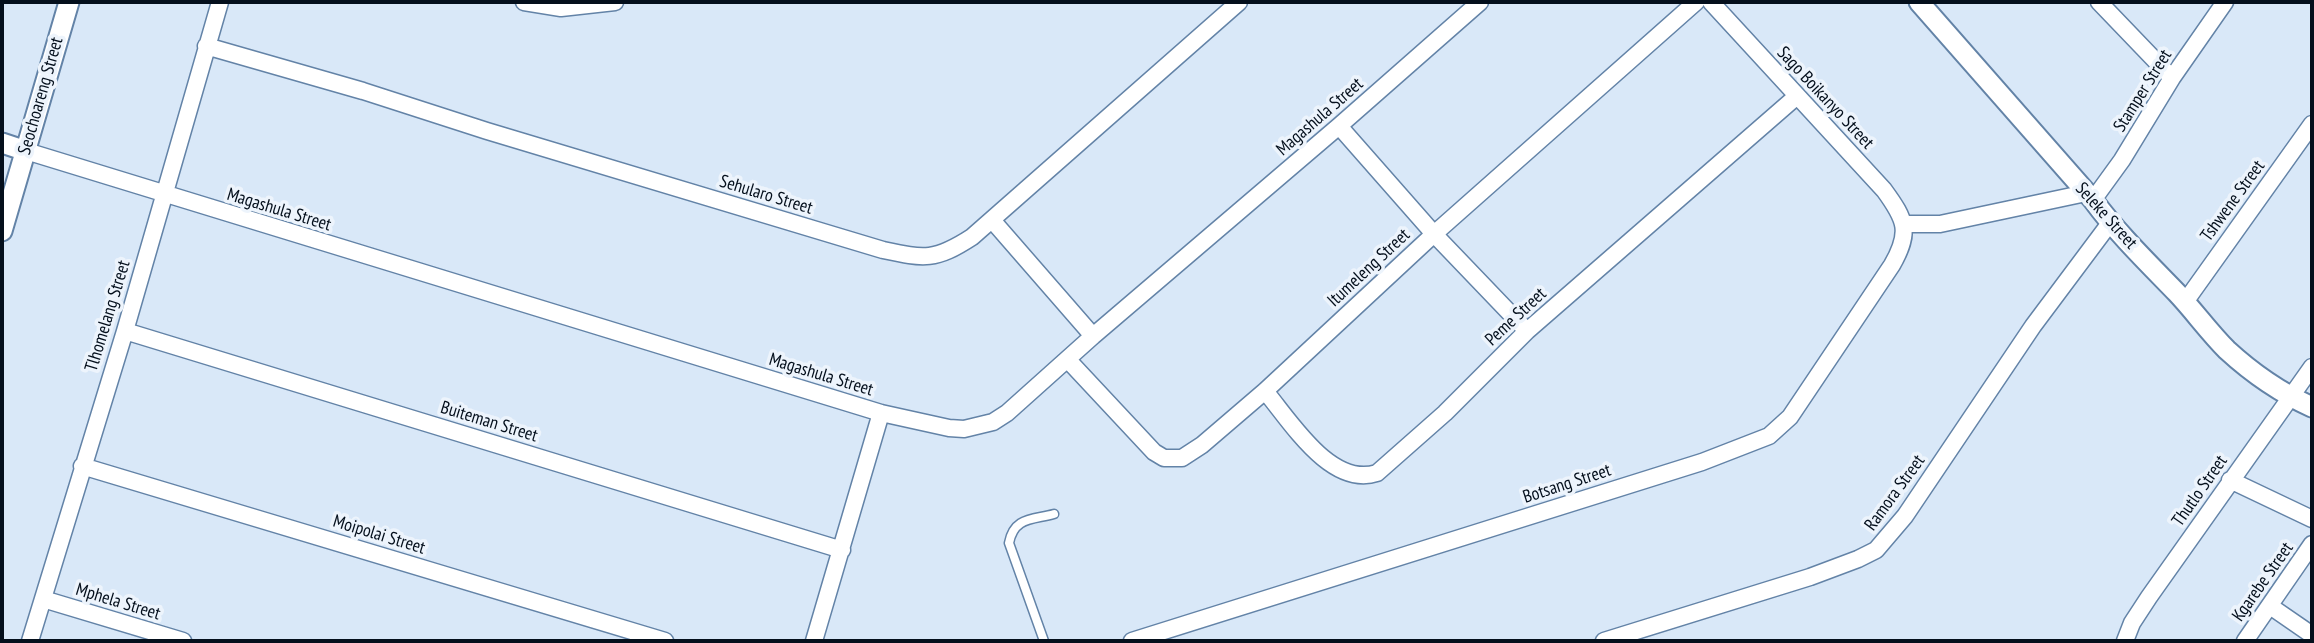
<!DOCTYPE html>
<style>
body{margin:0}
#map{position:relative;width:2314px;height:643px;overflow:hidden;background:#d9e8f8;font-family:"PT Sans Narrow",sans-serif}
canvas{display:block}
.frame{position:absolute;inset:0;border:4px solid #040f1c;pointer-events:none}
</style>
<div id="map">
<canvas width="2314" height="643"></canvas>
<div class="frame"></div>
</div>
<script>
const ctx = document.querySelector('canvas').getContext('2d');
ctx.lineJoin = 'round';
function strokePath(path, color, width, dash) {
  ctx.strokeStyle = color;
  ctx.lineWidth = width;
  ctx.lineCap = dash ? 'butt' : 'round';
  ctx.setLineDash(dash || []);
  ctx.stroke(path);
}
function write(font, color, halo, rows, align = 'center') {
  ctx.font = font + ' "PT Sans Narrow",sans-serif';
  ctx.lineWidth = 7;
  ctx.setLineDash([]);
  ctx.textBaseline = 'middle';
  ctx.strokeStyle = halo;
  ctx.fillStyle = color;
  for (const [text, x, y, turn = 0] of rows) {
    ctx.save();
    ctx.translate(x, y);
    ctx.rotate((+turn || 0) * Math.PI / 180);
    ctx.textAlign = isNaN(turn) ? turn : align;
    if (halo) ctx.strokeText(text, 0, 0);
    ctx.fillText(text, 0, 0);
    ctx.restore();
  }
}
const service = new Path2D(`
 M 1044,641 L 1009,543 C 1014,517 1032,520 1054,514`);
const minor = new Path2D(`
 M 524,2 L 561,8 L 615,2
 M 2099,2 L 2172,78
 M 206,46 L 363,91 L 487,131 L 883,250 C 925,259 935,261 972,237 L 1239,2
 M 1339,126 L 1434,234 L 1527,331
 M 26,151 L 881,413 L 949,428 L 964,429 L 993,422 L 1007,413 L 1093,336 L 1339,126 L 1480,2
 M 2093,200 L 2122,160 L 2172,78 L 2225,2
 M 992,220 L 1093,336
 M 1905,224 L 1940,224 L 2086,193
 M 2185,302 L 2312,124
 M 125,331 L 842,550
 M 1068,360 L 1154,452 L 1164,458 L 1182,458 L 1202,445 L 1265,391 L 1434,234 L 1696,2
 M 1265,391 C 1291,422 1331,488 1377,473 L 1445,413 L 1527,331 L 1797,96
 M 82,466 L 665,641
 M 2230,480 L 2312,519
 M 43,599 L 183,641
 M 2270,606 L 2312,635
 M 30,641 L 125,331 L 220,2
 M 814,641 L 881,413
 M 1132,641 L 1702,462 L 1769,436 L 1790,417 L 1892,265 C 1911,232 1906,220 1884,190 L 1711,2
 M 1604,641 L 1810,577 L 1858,559 L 1876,550 L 1905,516 L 2033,326 L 2110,223
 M 2125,641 L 2132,623 L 2149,597 L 2312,367
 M 2245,641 L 2312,544`);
const tertiary = new Path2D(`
 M 1919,2 L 2093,200 C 2118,234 2148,263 2177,293 C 2194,311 2209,332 2227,350 C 2252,373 2281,393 2312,407
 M 2,143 L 26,151
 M 2,231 L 69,2`);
const streetNames = [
 ["Stamper Street",2143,91,-58],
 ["Seochoareng Street",41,96,-74],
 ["Sago Boikanyo Street",1825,98,47],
 ["Magashula Street",1320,117,-41],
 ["Sehularo Street",766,195,17],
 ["Tshwene Street",2233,201,-54],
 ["Magashula Street",279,210,17],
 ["Seleke Street",2106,216,48],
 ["Itumeleng Street",1369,268,-43],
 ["Tlhomelang Street",108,316,-73],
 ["Peme Street",1516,317,-43],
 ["Magashula Street",821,375,17],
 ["Buiteman Street",489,422,17],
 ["Botsang Street",1567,484,-18],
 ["Thutlo Street",2200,491,-55],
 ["Ramora Street",1895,493,-54],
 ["Moipolai Street",379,535,17],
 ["Kgarebe Street",2263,582,-55],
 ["Mphela Street",118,602,17]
];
strokePath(service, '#6383a7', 11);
strokePath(minor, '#6383a7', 19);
strokePath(tertiary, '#6383a7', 23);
strokePath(service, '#fff', 8);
strokePath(minor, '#fff', 16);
strokePath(tertiary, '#fff', 19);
write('18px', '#040f1c', '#edf4fc', streetNames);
</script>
